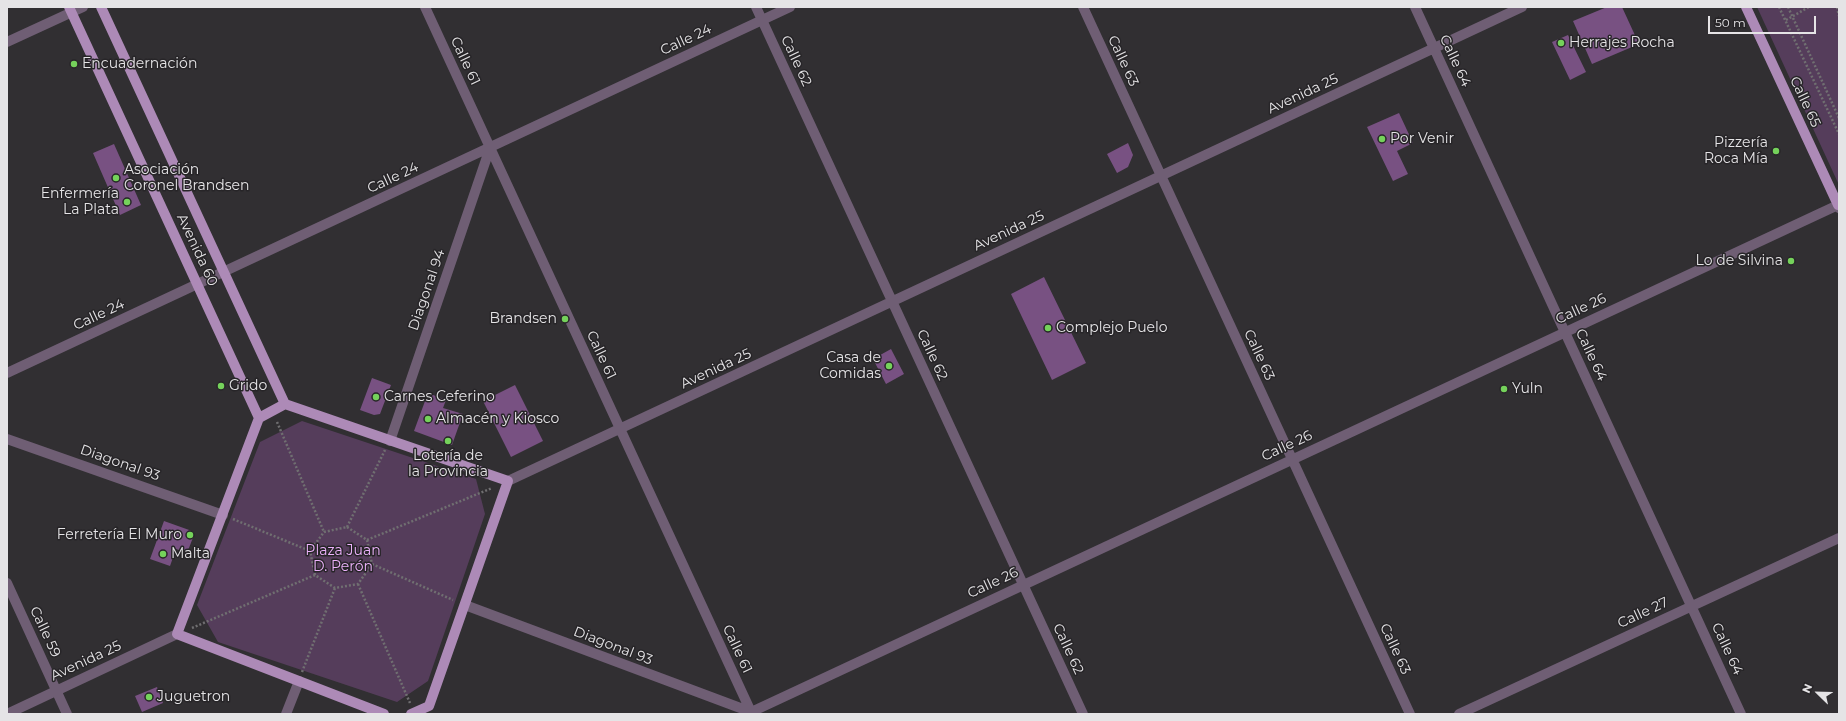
<!DOCTYPE html>
<meta charset="utf-8">
<style>
body{margin:0}
#map{position:relative;width:1846px;height:721px;overflow:hidden;background:#312f32;font-family:Montserrat,sans-serif}
canvas{display:block}
.frame{position:absolute;inset:0;border:8px solid #e5e4e6;pointer-events:none}
.north{position:absolute;left:1798px;top:673px;width:40px;height:40px;-webkit-text-stroke:3px #272528;paint-order:stroke;rotate:293deg;font-size:11px;font-weight:700;line-height:16px;text-align:center;color:#e5e4e6}
.north::after{content:'';display:block;margin:auto;width:14px;height:18px;background:#e5e4e6;clip-path:polygon(50% 0,100% 100%,50% 72%,0 100%)}
.scale{position:absolute;left:1708px;top:16px;width:108px;height:18px;box-sizing:border-box;border:2px solid #e5e4e6;border-top:0;padding-left:5px;font-size:12px;line-height:14px;white-space:nowrap;color:#e5e4e6;-webkit-text-stroke:3px #272528;paint-order:stroke}
</style>
<div id="map">
<canvas width="1846" height="721"></canvas>
<div class="frame"></div>
<div class="north">N</div>
<div class="scale">50 m</div>
</div>
<script>
const ctx = document.querySelector('canvas').getContext('2d');
ctx.lineJoin = 'round';
function fill(path, color) {
  ctx.fillStyle = color;
  ctx.fill(path, 'evenodd');
}
function strokePath(path, color, width, dash) {
  ctx.strokeStyle = color;
  ctx.lineWidth = width;
  ctx.lineCap = dash ? 'butt' : 'round';
  ctx.setLineDash(dash || []);
  ctx.stroke(path);
}
function write(font, color, halo, rows, align = 'center') {
  ctx.font = font + ' Montserrat,sans-serif';
  ctx.lineWidth = 3;
  ctx.setLineDash([]);
  ctx.textBaseline = 'middle';
  ctx.strokeStyle = halo;
  ctx.fillStyle = color;
  for (const [text, x, y, turn = 0] of rows) {
    ctx.save();
    ctx.translate(x, y);
    ctx.rotate((+turn || 0) * Math.PI / 180);
    ctx.textAlign = isNaN(turn) ? turn : align;
    if (halo) ctx.strokeText(text, 0, 0);
    ctx.fillText(text, 0, 0);
    ctx.restore();
  }
}
const green = new Path2D(`
 M 1757,7 L 1839,7 L 1839,185 Z
 M 302,421 L 476,479 L 485,514 L 428,681 L 397,702 L 218,642 L 197,605 L 260,442 Z`);
const building = new Path2D(`
 M 1607,7 L 1622,7 L 1639,44 L 1592,64 L 1573,21 Z
 M 1568,35 L 1586,72 L 1570,80 L 1552,42 Z
 M 1399,113 L 1413,143 L 1397,151 L 1408,174 L 1393,181 L 1367,127 Z
 M 1128,143 L 1133,155 L 1128,167 L 1117,173 L 1107,154 Z
 M 114,144 L 141,205 L 120,215 L 93,153 Z
 M 1044,277 L 1086,363 L 1052,380 L 1011,294 Z
 M 891,349 L 904,374 L 886,384 L 873,359 Z
 M 372,378 L 391,385 L 380,414 L 374,415 L 360,410 Z
 M 515,385 L 543,441 L 511,457 L 483,401 Z
 M 428,393 L 446,400 L 443,408 L 463,414 L 452,445 L 414,431 Z
 M 164,521 L 192,531 L 194,535 L 187,553 L 176,549 L 170,566 L 150,559 Z
 M 157,687 L 163,703 L 142,712 L 135,696 Z`);
const path = new Path2D(`
 M 1779,7 L 1839,134
 M 1788,7 L 1839,118
 M 1837,7 L 1839,16
 M 1786,20 L 1809,7
 M 277,422 L 324,532
 M 233,519 L 310,551
 M 347,527 L 367,540 L 372,564 L 358,584 L 335,588 L 315,575 L 310,551 L 324,532 Z
 M 347,527 L 385,450
 M 367,540 L 492,488
 M 372,564 L 453,600
 M 358,584 L 410,703
 M 192,628 L 315,575
 M 302,672 L 335,588`);
const minor = new Path2D(`
 M 425,7 L 752,714
 M 756,7 L 1083,714
 M 1083,7 L 1410,714
 M 1415,7 L 1741,714
 M 7,42 L 83,7
 M 7,373 L 790,7
 M 7,439 L 223,515
 M 390,441 L 490,148
 M 508,481 L 1522,7
 M 7,583 L 67,714
 M 465,605 L 751,712
 M 7,714 L 177,634
 M 286,714 L 299,681
 M 747,714 L 1838,205 L 1839,208
 M 1459,714 L 1839,538`);
const major = new Path2D(`
 M 69,7 L 259,418
 M 101,7 L 285,404
 M 1746,7 L 1838,205 L 1839,205
 M 384,714 L 177,634 L 259,418 L 285,404 L 508,481 L 429,706 L 411,714`);
const markers = [
 [1561,43,4,"#75d25b"],
 [74,64,4,"#75d25b"],
 [1382,139,4,"#75d25b"],
 [1776,151,4,"#75d25b"],
 [116,178,4,"#75d25b"],
 [127,202,4,"#75d25b"],
 [1791,261,4,"#75d25b"],
 [565,319,4,"#75d25b"],
 [1048,328,4,"#75d25b"],
 [889,366,4,"#75d25b"],
 [221,386,4,"#75d25b"],
 [1504,389,4,"#75d25b"],
 [376,397,4,"#75d25b"],
 [428,419,4,"#75d25b"],
 [448,441,4,"#75d25b"],
 [190,535,4,"#75d25b"],
 [163,554,4,"#75d25b"],
 [149,697,4,"#75d25b"]
];
const streetNames = [
 ["Calle 24",686,40,-25],
 ["Calle 61",465,61,65],
 ["Calle 62",796,61,65],
 ["Calle 63",1123,61,65],
 ["Calle 64",1455,61,65],
 ["Avenida 25",1303,94,-25],
 ["Calle 65",1805,102,65],
 ["Calle 24",393,178,-25],
 ["Avenida 25",1009,231,-25],
 ["Avenida 60",197,250,65],
 ["Diagonal 94",427,290,-71],
 ["Calle 26",1581,309,-25],
 ["Calle 24",99,315,-25],
 ["Calle 61",601,355,65],
 ["Calle 62",932,355,65],
 ["Calle 63",1259,355,65],
 ["Calle 64",1591,355,65],
 ["Avenida 25",716,369,-25],
 ["Calle 26",1287,446,-25],
 ["Diagonal 93",120,463,19],
 ["Calle 26",993,583,-25],
 ["Calle 27",1643,613,-25],
 ["Calle 59",45,632,65],
 ["Diagonal 93",613,646,21],
 ["Calle 61",737,649,65],
 ["Calle 62",1068,649,65],
 ["Calle 63",1395,649,65],
 ["Calle 64",1727,649,65],
 ["Avenida 25",86,661,-25]
];
const poiNames = [
 ["Herrajes Rocha",1569,43],
 ["Encuadernación",82,64],
 ["Por Venir",1390,139],
 ["Pizzería",1768,143,"right"],
 ["Roca Mía",1768,159,"right"],
 ["Asociación",124,170],
 ["Coronel Brandsen",124,186],
 ["Enfermería",119,194,"right"],
 ["La Plata",119,210,"right"],
 ["Lo de Silvina",1783,261,"right"],
 ["Brandsen",557,319,"right"],
 ["Complejo Puelo",1056,328],
 ["Casa de",881,358,"right"],
 ["Comidas",881,374,"right"],
 ["Grido",229,386],
 ["Yuln",1512,389],
 ["Carnes Ceferino",384,397],
 ["Almacén y Kiosco",436,419],
 ["Lotería de",448,456,"center"],
 ["la Provincia",448,472,"center"],
 ["Ferretería El Muro",182,535,"right"],
 ["Malta",171,554],
 ["Juguetron",157,697]
];
const parkNames = [
 ["Plaza Juan",343,551],
 ["D. Perón",343,567]
];
fill(green, '#553d5b');
fill(building, '#785182');
strokePath(path, '#706f71', 2.5, [2, 2]);
strokePath(minor, '#6f5e74', 10);
strokePath(major, '#ad8ab7', 10);
for (const [x, y, r, color] of markers) {
  const dot = new Path2D();
  dot.arc(x, y, r, 0, 2 * Math.PI);
  ctx.fillStyle = color;
  ctx.fill(dot);
  strokePath(dot, '#272528', 1.5);
}
write('14px', '#e5e4e6', '#272528', streetNames);
write('14px', '#e5e4e6', '#272528', poiNames, 'left');
write('14px', '#edb2fc', '#272528', parkNames);
</script>
